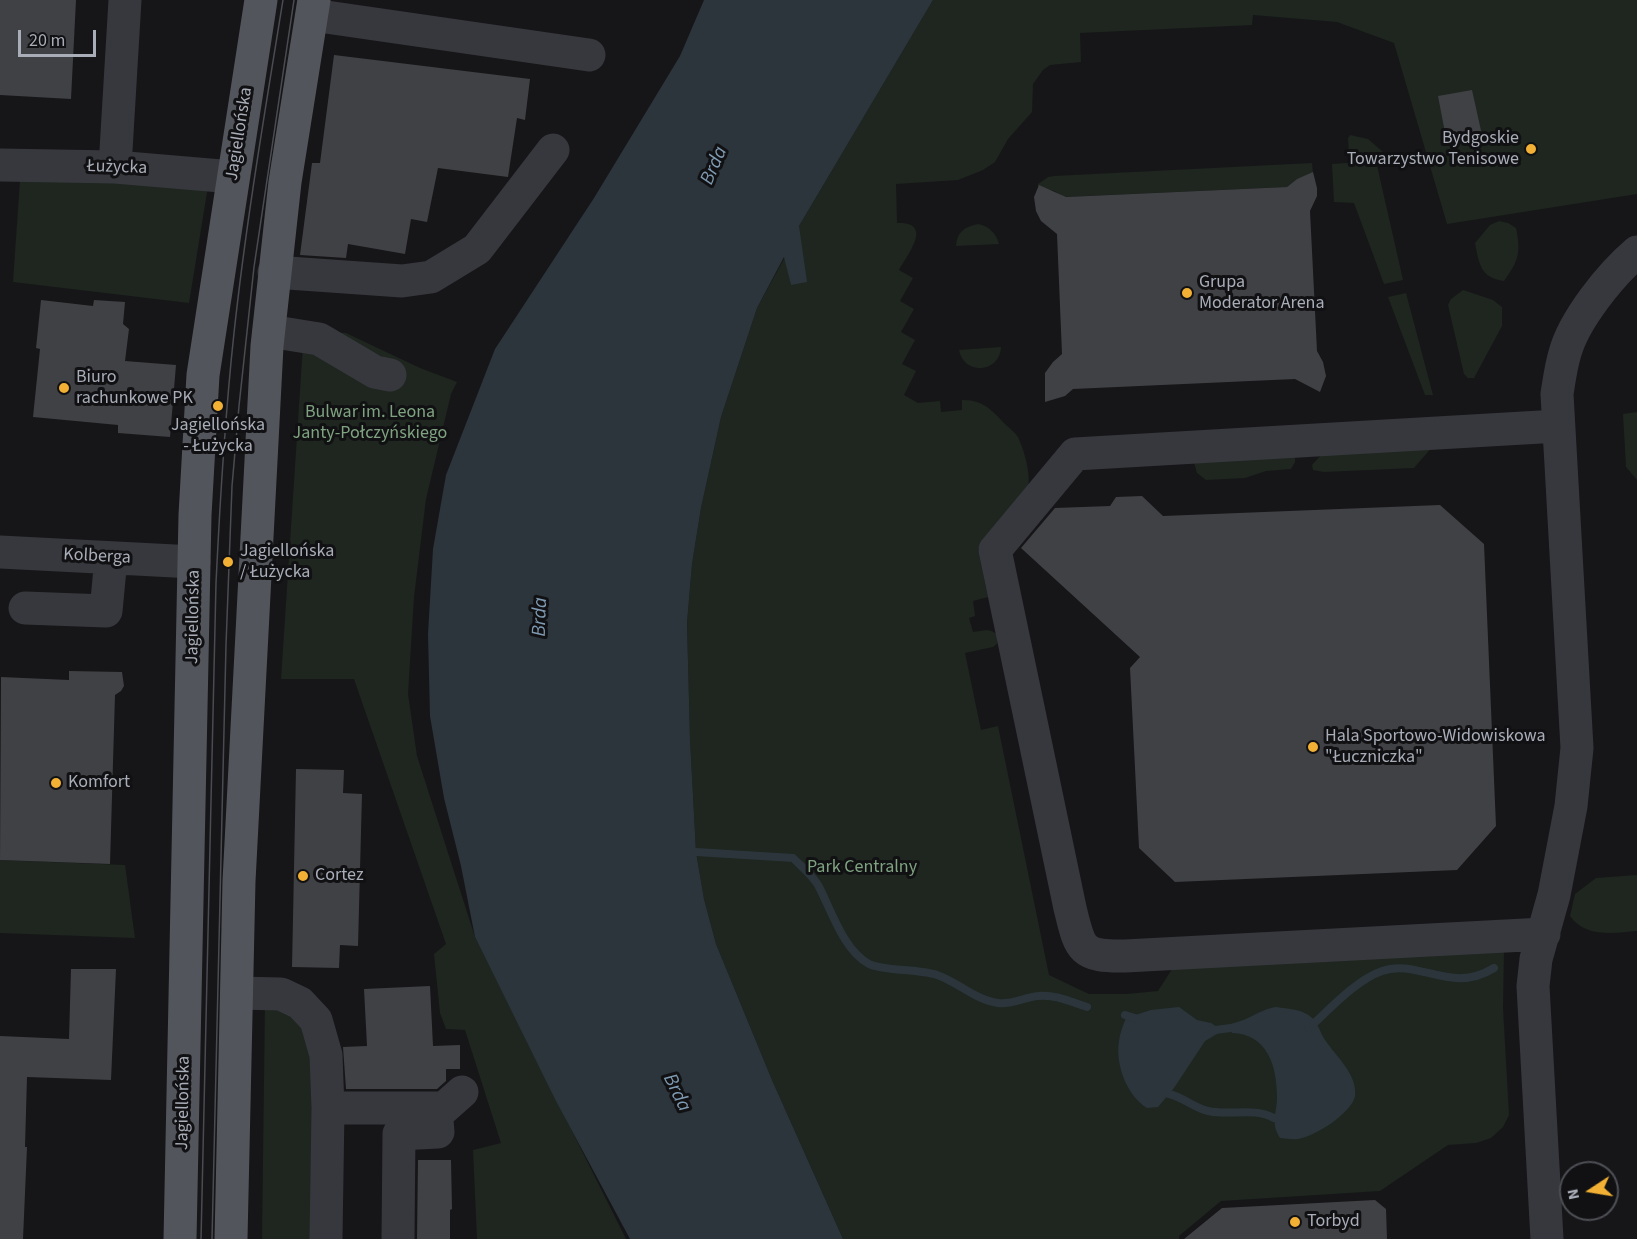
<!DOCTYPE html>
<meta charset="utf-8">
<style>
body{margin:0}
#map{position:relative;width:1637px;height:1239px;overflow:hidden;background:#161618;font-family:"Source Sans 3",sans-serif}
canvas{display:block}
.north{position:absolute;left:1559px;top:1161px;width:60px;height:60px;box-sizing:border-box;background:#111113;border:2px solid #4d4f55;border-radius:50%;rotate:258deg;font-size:16px;font-weight:700;line-height:24px;text-align:center;color:#a8adb8}
.north::after{content:'';display:block;margin:auto;width:21px;height:27px;background:#f2b134;clip-path:polygon(50% 0,100% 100%,50% 72%,0 100%)}
.scale{position:absolute;left:18px;top:30px;width:78px;height:27px;box-sizing:border-box;border:3px solid #a8adb8;border-top:0;padding-left:8px;font-size:18px;line-height:21px;white-space:nowrap;color:#a8adb8;-webkit-text-stroke:4px #111113;paint-order:stroke}
</style>
<div id="map">
<canvas width="1637" height="1239"></canvas>
<div class="north">N</div>
<div class="scale">20 m</div>
</div>
<script>
const ctx = document.querySelector('canvas').getContext('2d');
ctx.lineJoin = 'round';
function fill(path, color) {
  ctx.fillStyle = color;
  ctx.fill(path, 'evenodd');
}
function strokePath(path, color, width, dash) {
  ctx.strokeStyle = color;
  ctx.lineWidth = width;
  ctx.lineCap = dash ? 'butt' : 'round';
  ctx.setLineDash(dash || []);
  ctx.stroke(path);
}
function write(font, color, halo, rows, align = 'center') {
  ctx.font = font + ' "Source Sans 3",sans-serif';
  ctx.lineWidth = 6;
  ctx.setLineDash([]);
  ctx.textBaseline = 'middle';
  ctx.strokeStyle = halo;
  ctx.fillStyle = color;
  for (const [text, x, y, turn = 0] of rows) {
    ctx.save();
    ctx.translate(x, y);
    ctx.rotate((+turn || 0) * Math.PI / 180);
    ctx.textAlign = isNaN(turn) ? turn : align;
    if (halo) ctx.strokeText(text, 0, 0);
    ctx.fillText(text, 0, 0);
    ctx.restore();
  }
}
const green = new Path2D(`
 M 933,0 L 1637,0 L 1637,194 L 1447,224 L 1394,43 L 1337,22 L 1253,15 L 1252,25 L 1080,33 L 1081,62 L 1050,65 L 1043,70 L 1033,84 L 1032,112 L 1008,139 L 995,162 L 983,170 L 958,180 L 896,184 L 897,223 C 934,222 908,254 899,270 L 913,278 L 900,301 L 914,309 L 901,332 L 915,340 L 902,364 L 916,371 L 904,395 L 918,403 L 940,401 L 941,412 L 962,410 L 962,400 C 982,399 993,411 1005,424 C 1009,428 1015,432 1018,437 C 1026,455 1032,478 1027,496 L 978,549 L 988,597 L 973,601 L 975,616 L 969,618 L 973,632 C 983,631 991,627 998,636 L 997,644 L 993,647 L 965,653 L 981,730 L 998,726 L 1049,975 L 1089,994 L 1126,994 L 1158,991 L 1174,966 L 1504,950 L 1503,1008 L 1509,1115 L 1503,1127 L 1491,1138 L 1476,1143 L 1448,1145 L 1380,1191 L 1221,1201 L 1179,1236 L 1179,1239 L 843,1239 L 772,1080 L 716,944 L 704,899 L 696,852 L 690,739 L 687,623 L 692,564 L 701,508 L 721,417 L 757,308 L 785,257 L 791,285 L 799,226 Z
 M 1350,135 L 1368,139 L 1383,152 L 1349,154 L 1348,138 Z
 M 1376,161 L 1403,280 L 1384,284 L 1354,203 L 1334,202 L 1332,164 Z
 M 1312,163 L 1313,174 L 1297,179 L 1287,187 L 1064,197 L 1054,191 L 1038,187 L 1038,184 L 1048,177 L 1054,176 Z
 M 21,166 L 210,174 L 189,303 L 13,282 Z
 M 1499,221 L 1508,223 L 1516,228 C 1521,253 1519,260 1504,281 C 1480,278 1479,263 1475,243 L 1490,225 Z
 M 978,224 C 989,226 996,233 999,244 L 956,246 C 957,232 964,227 978,224 Z
 M 1463,290 L 1493,300 L 1502,307 L 1502,326 L 1474,378 L 1468,378 L 1464,374 L 1448,305 L 1451,299 Z
 M 1406,293 L 1433,395 L 1425,395 L 1388,297 Z
 M 304,330 L 346,333 L 420,368 L 457,382 L 451,394 L 426,499 L 414,597 L 408,694 L 417,756 L 475,937 L 626,1239 L 477,1239 L 473,1150 L 501,1143 L 465,1030 L 446,1029 L 440,1013 L 434,954 L 446,944 L 354,679 L 281,679 Z
 M 1001,347 C 1000,373 964,376 959,350 Z
 M 1637,412 L 1637,480 L 1626,467 L 1623,414 Z
 M 1433,446 L 1414,468 L 1324,472 L 1313,470 L 1312,465 L 1323,453 Z
 M 1295,458 L 1295,462 L 1291,469 L 1266,471 L 1245,478 L 1206,480 L 1197,473 L 1193,459 Z
 M 0,860 L 125,865 L 135,938 L 0,933 Z
 M 1637,875 L 1637,931 C 1613,933 1586,938 1570,916 L 1575,894 L 1596,878 Z
 M 265,1000 L 312,1022 L 318,1239 L 262,1239 Z`);
const water = new Path2D(`
 M 704,0 L 933,0 L 799,226 L 807,282 L 791,285 L 784,257 L 757,308 L 721,417 L 701,508 L 692,564 L 687,623 L 690,739 L 696,852 L 704,899 L 716,944 L 772,1080 L 843,1239 L 630,1239 L 556,1101 L 475,937 L 461,866 L 444,798 L 430,716 L 428,634 L 433,549 L 446,475 L 495,349 L 594,198 L 680,56 Z
 M 1179,1007 L 1197,1020 L 1211,1023 L 1217,1027 L 1217,1034 L 1205,1041 L 1174,1088 L 1158,1107 L 1147,1108 C 1127,1096 1115,1064 1119,1041 C 1120,1033 1123,1025 1126,1018 L 1151,1010 Z
 M 1276,1007 C 1289,1009 1301,1009 1311,1017 C 1318,1022 1320,1033 1325,1040 C 1335,1055 1358,1075 1355,1096 C 1352,1113 1314,1137 1298,1139 C 1292,1140 1285,1138 1280,1138 C 1270,1122 1277,1114 1277,1097 C 1277,1067 1268,1034 1232,1033 L 1229,1025 C 1236,1022 1242,1021 1248,1018 C 1258,1013 1265,1009 1276,1007 Z`);
const stream = new Path2D(`
 M 696,852 L 793,858 C 801,866 812,875 818,885 C 831,909 843,950 869,964 C 882,971 919,969 937,975 C 958,982 975,1000 998,1003 C 1012,1005 1025,997 1038,996 C 1055,994 1071,1002 1087,1007
 M 1125,1015 L 1138,1019
 M 1309,1028 C 1329,1010 1356,980 1382,971 C 1418,958 1451,995 1494,968
 M 1208,1031 L 1238,1027
 M 1169,1094 C 1183,1097 1194,1108 1208,1111 C 1230,1116 1254,1107 1274,1118`);
const building = new Path2D(`
 M 0,0 L 76,0 L 71,99 L 0,95 Z
 M 334,55 L 530,79 L 525,120 L 517,118 L 508,177 L 438,168 L 427,222 L 411,219 L 405,254 L 348,244 L 346,258 L 300,255 L 312,163 L 320,163 Z
 M 1472,90 L 1482,135 L 1447,143 L 1438,96 Z
 M 1313,172 L 1317,188 L 1317,196 L 1310,211 L 1317,351 L 1323,362 L 1326,376 L 1320,392 L 1295,379 L 1073,389 L 1065,396 L 1045,402 L 1045,373 L 1053,362 L 1062,354 L 1057,234 L 1041,221 L 1036,211 L 1034,197 L 1039,185 L 1066,197 L 1287,187 L 1297,179 Z
 M 41,300 L 93,306 L 94,300 L 125,302 L 123,324 L 129,329 L 125,361 L 176,365 L 170,437 L 118,433 L 118,425 L 33,417 L 40,349 L 36,348 Z
 M 1142,496 L 1163,516 L 1440,505 L 1484,544 L 1496,826 L 1457,870 L 1175,882 L 1139,848 L 1130,668 L 1140,657 L 1021,548 L 1055,508 L 1110,506 L 1116,497 Z
 M 69,671 L 122,672 L 124,686 L 121,691 L 115,695 L 110,864 L 0,860 L 1,677 L 69,680 Z
 M 296,769 L 344,770 L 343,793 L 362,794 L 358,946 L 340,945 L 339,968 L 292,967 Z
 M 71,969 L 116,969 L 111,1080 L 27,1077 L 25,1147 L 27,1147 L 23,1239 L 0,1239 L 0,1036 L 69,1039 Z
 M 430,986 L 433,1046 L 460,1045 L 460,1069 L 446,1069 L 446,1081 L 437,1089 L 346,1089 L 343,1047 L 367,1046 L 364,989 Z
 M 418,1160 L 451,1160 L 452,1209 L 450,1210 L 450,1239 L 417,1239 Z
 M 1375,1200 L 1386,1209 L 1387,1239 L 1184,1239 L 1222,1208 Z`);
const minor = new Path2D(`
 M 312,15 L 589,55
 M 0,165 L 115,167 L 233,177
 M 115,167 L 125,0
 M 274,272 L 402,281 L 431,277 L 477,249 L 553,150
 M 269,331 L 319,339 L 375,372 L 390,375
 M 0,552 L 194,562
 M 25,608 L 106,611 L 111,558
 M 1544,934 L 1125,956 C 1080,957 1080,949 1070,908 L 995,550 L 1075,454 L 1558,426
 M 237,993 L 281,994 L 300,1003 L 316,1020 L 326,1055 L 328,1108 L 326,1239
 M 328,1108 L 444,1108 L 462,1092
 M 398,1239 L 399,1134 L 438,1132 L 436,1108
 M 1547,1239 L 1533,986 L 1536,959 L 1554,895 L 1571,806 L 1577,748 L 1557,394 C 1559,381 1561,366 1565,353 C 1574,320 1610,275 1637,252`);
const major = new Path2D(`
 M 180,1239 L 195,515 L 203,375 L 261,0
 M 231,1239 L 239,881 L 267,346 L 285,182 L 314,0`);
const tram = new Path2D(`
 M 201,1239 L 216,583 C 220,500 225,416 234,333 C 246,222 265,111 283,0
 M 212,1239 L 226,645 L 232,486 L 239,406 L 254,267 L 294,0`);
const markers = [
 [1531,149,6,"#f2b134"],
 [1187,293,6,"#f2b134"],
 [64,388,6,"#f2b134"],
 [218,406,6,"#f2b134"],
 [228,562,6,"#f2b134"],
 [1313,747,6,"#f2b134"],
 [56,783,6,"#f2b134"],
 [303,876,6,"#f2b134"],
 [1295,1222,6,"#f2b134"]
];
const streetNames = [
 ["Jagiellońska",240,134,-81],
 ["Łużycka",117,168,2],
 ["Kolberga",97,557,3],
 ["Jagiellońska",194,617,-89],
 ["Jagiellońska",184,1103,-89]
];
const poiNames = [
 ["Bydgoskie",1519,139,"right"],
 ["Towarzystwo Tenisowe",1519,160,"right"],
 ["Grupa",1199,283],
 ["Moderator Arena",1199,304],
 ["Biuro",76,378],
 ["rachunkowe PK",76,399],
 ["Jagiellońska",218,426,"center"],
 ["- Łużycka",218,447,"center"],
 ["Jagiellońska",240,552],
 ["/ Łużycka",240,573],
 ["Hala Sportowo-Widowiskowa",1325,737],
 ["\"Łuczniczka\"",1325,758],
 ["Komfort",68,783],
 ["Cortez",315,876],
 ["Torbyd",1307,1222]
];
const parkNames = [
 ["Bulwar im. Leona",370,413],
 ["Janty-Połczyńskiego",370,434],
 ["Park Centralny",862,868]
];
const waterNames = [
 ["Brda",715,166,-67],
 ["Brda",541,617,-88],
 ["Brda",676,1093,64]
];
fill(green, '#1e261f');
fill(water, '#2c353c');
strokePath(stream, '#2c353c', 8);
fill(building, '#404145');
strokePath(minor, '#37383d', 33);
strokePath(major, '#53555c', 33);
strokePath(tram, '#4a4c52', 1.5);
for (const [x, y, r, color] of markers) {
  const dot = new Path2D();
  dot.arc(x, y, r, 0, 2 * Math.PI);
  ctx.fillStyle = color;
  ctx.fill(dot);
  strokePath(dot, '#111113', 2);
}
write('18px', '#a8adb8', '#111113', streetNames);
write('18px', '#a8adb8', '#111113', poiNames, 'left');
write('18px', '#7fa381', '#111113', parkNames);
write('italic 20px', '#7f9bb3', '#111113', waterNames);
</script>
